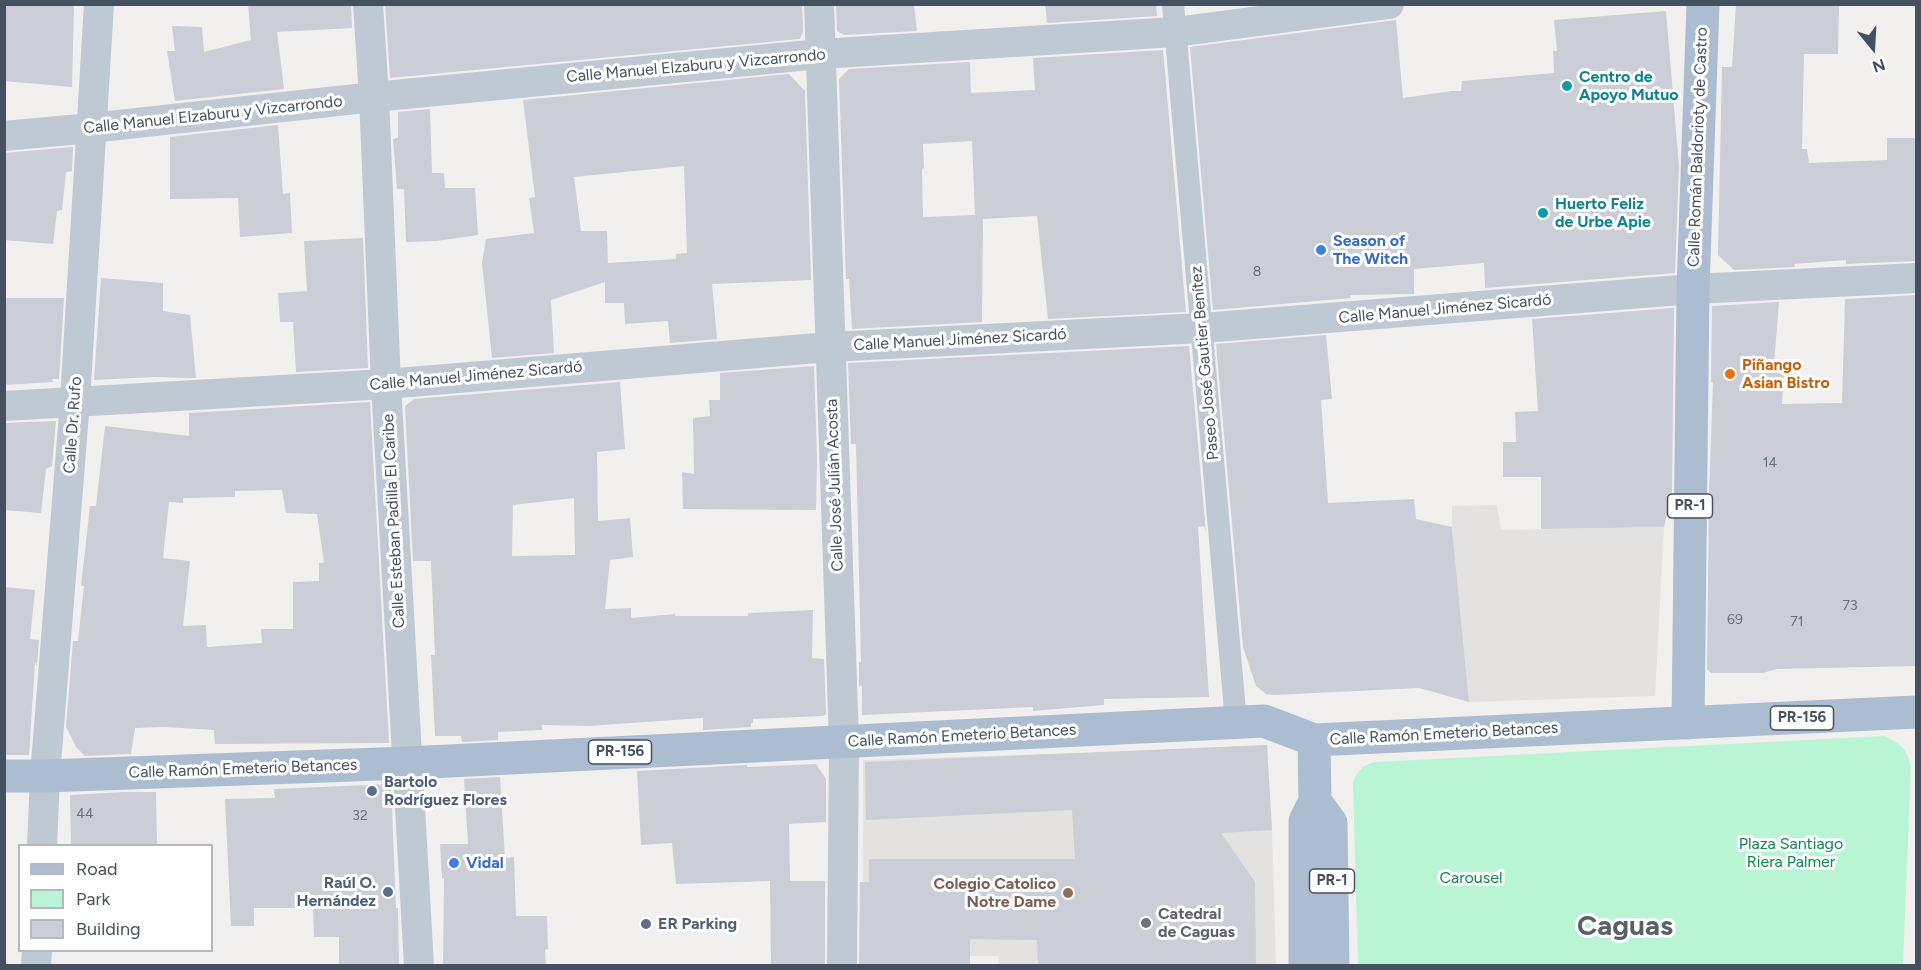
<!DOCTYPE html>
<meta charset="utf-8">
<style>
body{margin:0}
#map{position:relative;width:1921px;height:970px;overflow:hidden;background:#f2f0ef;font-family:Figtree,sans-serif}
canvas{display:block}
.frame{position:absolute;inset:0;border:6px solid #455160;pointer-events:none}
.legend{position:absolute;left:18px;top:844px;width:195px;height:108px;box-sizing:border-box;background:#fff;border:2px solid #b5b9bf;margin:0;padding:8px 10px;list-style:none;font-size:18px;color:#455160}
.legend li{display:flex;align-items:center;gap:12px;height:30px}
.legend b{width:30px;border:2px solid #b5b9bf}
.north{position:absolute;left:1843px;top:18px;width:60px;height:60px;-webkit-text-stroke:4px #fff;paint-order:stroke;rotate:162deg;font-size:16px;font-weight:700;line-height:24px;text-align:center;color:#455160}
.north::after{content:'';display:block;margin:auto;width:21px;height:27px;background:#455160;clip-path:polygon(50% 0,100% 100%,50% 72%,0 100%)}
</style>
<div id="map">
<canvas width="1921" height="970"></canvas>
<div class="frame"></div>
<ul class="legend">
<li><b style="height:8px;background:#acbdd2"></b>Road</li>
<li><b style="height:16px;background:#b9f5d4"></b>Park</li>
<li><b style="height:16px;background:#cbced6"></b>Building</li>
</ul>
<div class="north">N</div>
</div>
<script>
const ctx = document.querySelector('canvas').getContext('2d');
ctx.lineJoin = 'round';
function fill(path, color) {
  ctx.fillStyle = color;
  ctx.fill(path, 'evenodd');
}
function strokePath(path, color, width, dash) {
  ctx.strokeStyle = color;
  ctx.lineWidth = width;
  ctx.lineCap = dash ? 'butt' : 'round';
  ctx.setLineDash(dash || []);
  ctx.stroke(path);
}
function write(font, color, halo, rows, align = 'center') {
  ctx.font = font + ' Figtree,sans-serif';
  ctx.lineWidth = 6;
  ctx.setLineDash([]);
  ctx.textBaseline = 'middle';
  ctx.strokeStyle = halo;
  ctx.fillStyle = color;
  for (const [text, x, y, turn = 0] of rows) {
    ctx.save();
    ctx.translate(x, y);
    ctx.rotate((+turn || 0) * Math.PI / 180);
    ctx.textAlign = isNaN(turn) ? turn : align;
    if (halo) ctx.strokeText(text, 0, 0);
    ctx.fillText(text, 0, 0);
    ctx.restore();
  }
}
const education = new Path2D(`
 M 1497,505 L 1501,530 L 1664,527 L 1655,696 L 1469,702 L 1452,527 L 1452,506 Z
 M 1267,745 L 1272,830 L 1276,965 L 999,966 L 998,956 L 863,957 L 863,760 L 1134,751 Z`);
const green = new Path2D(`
 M 1884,736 C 1902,745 1905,746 1911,766 L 1903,965 L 1358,965 L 1353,782 C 1358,770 1363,765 1375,762 Z`);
const building = new Path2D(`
 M 4,4 L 74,4 L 72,87 L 4,81 Z
 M 248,4 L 351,4 L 352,28 L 277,32 L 284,89 L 175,101 L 167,51 L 175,51 L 172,26 L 202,27 L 204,52 L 251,40 Z
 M 385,4 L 802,4 L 803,31 L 800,39 L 390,78 Z
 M 836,4 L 914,4 L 917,31 L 844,35 L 837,31 Z
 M 1045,4 L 1156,4 L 1157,16 L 1047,23 Z
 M 1736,4 L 1839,4 L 1838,54 L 1804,54 L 1802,149 L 1807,149 L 1809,163 L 1887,160 L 1887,138 L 1917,138 L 1917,261 L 1846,264 L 1846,260 L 1794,264 L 1795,267 L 1734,270 L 1718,255 L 1722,67 L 1732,67 Z
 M 1666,11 L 1679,166 L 1675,273 L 1485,288 L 1484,263 L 1414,269 L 1414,294 L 1350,295 L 1351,298 L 1213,310 L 1190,47 L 1396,20 L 1403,98 L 1452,91 L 1461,91 L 1462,81 L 1554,73 L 1553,51 L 1557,51 L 1554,20 Z
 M 1163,50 L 1186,312 L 1048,319 L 1037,216 L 983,219 L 982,322 L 852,329 L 849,279 L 846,279 L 839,79 L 849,69 L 970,62 L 971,93 L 1035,90 L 1033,58 ZM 972,141 L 975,215 L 923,217 L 922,169 L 924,168 L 923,144 Z
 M 789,74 L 805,91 L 811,280 L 712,284 L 717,339 L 670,343 L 668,321 L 625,324 L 624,303 L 605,303 L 605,282 L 551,300 L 554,353 L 492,358 L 482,263 L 486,239 L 534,233 L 529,198 L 535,197 L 523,100 ZM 684,166 L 687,253 L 676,254 L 676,259 L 608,263 L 607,231 L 581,231 L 574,177 Z
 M 430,109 L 432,173 L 444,173 L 445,188 L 475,188 L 478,235 L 436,241 L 406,242 L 404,189 L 397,189 L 393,139 L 398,138 L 398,112 Z
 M 278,125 L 283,194 L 290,193 L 292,233 L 240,237 L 238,198 L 170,199 L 170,137 Z
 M 73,147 L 72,171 L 66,172 L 62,210 L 57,211 L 53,244 L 4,240 L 4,153 Z
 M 363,238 L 368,368 L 296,372 L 293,322 L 280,322 L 278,293 L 307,291 L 304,241 Z
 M 101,278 L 163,283 L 163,311 L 190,315 L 196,378 L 154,377 L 94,380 Z
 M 1917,295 L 1917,666 L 1776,669 L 1763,673 L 1711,673 L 1707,669 L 1709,494 L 1713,382 L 1711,382 L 1712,306 L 1779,302 L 1774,364 L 1784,365 L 1782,404 L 1842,403 L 1845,299 Z
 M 4,298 L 64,298 L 59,379 L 52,379 L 53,382 L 4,385 Z
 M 1674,308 L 1672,495 L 1664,527 L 1541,529 L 1541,477 L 1503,477 L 1503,442 L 1516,442 L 1515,412 L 1538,411 L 1532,319 Z
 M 1326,335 L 1332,399 L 1321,400 L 1328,503 L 1414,499 L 1416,519 L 1452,527 L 1469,702 L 1419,688 L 1274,695 L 1266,694 L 1256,686 L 1243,647 L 1216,344 Z
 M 1189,346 L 1206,533 L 1204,526 L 1198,527 L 1209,697 L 1104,699 L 1104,705 L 1033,711 L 1033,707 L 862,715 L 862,685 L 859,687 L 859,662 L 861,662 L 856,444 L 851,444 L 848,363 Z
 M 814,366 L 817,460 L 816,510 L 683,509 L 682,472 L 694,474 L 693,418 L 710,416 L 709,400 L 720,400 L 720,373 Z
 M 620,382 L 625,449 L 597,452 L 598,521 L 630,518 L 633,557 L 610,560 L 605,609 L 631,608 L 631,618 L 675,614 L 675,616 L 748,616 L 748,613 L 813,610 L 812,658 L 824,659 L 826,714 L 823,716 L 753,719 L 753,723 L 751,723 L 751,727 L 703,730 L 703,718 L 588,726 L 542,725 L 542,730 L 498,732 L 498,740 L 462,742 L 461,736 L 435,736 L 431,655 L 435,655 L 431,561 L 413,561 L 405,406 L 414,399 ZM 574,498 L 575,555 L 512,556 L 513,505 Z
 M 370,402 L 389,743 L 215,744 L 214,730 L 164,727 L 135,728 L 131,754 L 85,756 L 76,747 L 66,727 L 73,641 L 78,641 L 84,586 L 81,586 L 90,506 L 96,506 L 105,426 L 189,436 L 189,413 ZM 282,490 L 286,513 L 317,514 L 324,563 L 319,563 L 319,581 L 293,582 L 293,629 L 261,629 L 262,643 L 207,647 L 206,625 L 183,626 L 190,561 L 163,558 L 169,502 L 183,503 L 183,498 L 235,497 L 235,491 Z
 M 56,421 L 52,466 L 46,469 L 41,513 L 4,510 L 4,423 Z
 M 4,587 L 35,590 L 30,639 L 39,640 L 37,666 L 35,662 L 29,755 L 4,755 Z
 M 1267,745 L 1272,830 L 1221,833 L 1255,882 L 1256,966 L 1038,966 L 1037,940 L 970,939 L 970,966 L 859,966 L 860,882 L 869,882 L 869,859 L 1075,859 L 1072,810 L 866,820 L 865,762 Z
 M 816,764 L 826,779 L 826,822 L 789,824 L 790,881 L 825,881 L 825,966 L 771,966 L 770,881 L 676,884 L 672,843 L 641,845 L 637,771 L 747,765 L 747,767 Z
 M 500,777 L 505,858 L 514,857 L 516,916 L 547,916 L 548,949 L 545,950 L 546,966 L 443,966 L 444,878 L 442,878 L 440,844 L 468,844 L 464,779 Z
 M 391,784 L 396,908 L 398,908 L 399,966 L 339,966 L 339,937 L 314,937 L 313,908 L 254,908 L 254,926 L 231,926 L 225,799 L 275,798 L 274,789 Z
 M 124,792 L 156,792 L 157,846 L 71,846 L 70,795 Z`);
const pedestrian = new Path2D(`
 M 1173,4 L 1236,722`);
const minor = new Path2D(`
 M 368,4 L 374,97 L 386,384 L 419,966
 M 819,4 L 844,741 L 842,966
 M 4,136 L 91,128 L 374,97 L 820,54 L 1175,32 L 1389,4
 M 4,406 L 386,384 L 830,347 L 1202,328 L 1693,289 L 1916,278
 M 42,846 L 45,776 L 75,401 L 99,4
 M 36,966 L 37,950`);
const primary = new Path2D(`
 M 1688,723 L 1693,289 L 1703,4
 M 4,776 L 45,776 L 408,763 L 1264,721 L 1314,740 L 1916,712
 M 1315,801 L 1331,823 L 1333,966
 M 1305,966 L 1305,821 L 1315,801 L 1314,740`);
const markers = [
 [1567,86,6,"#0f9aa8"],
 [1543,213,6,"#0f9aa8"],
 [1321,250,6,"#3f7fe0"],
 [1730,374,6,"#e8710a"],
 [372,791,6,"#5c6f8a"],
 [454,863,6,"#3f7fe0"],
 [388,892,6,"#5c6f8a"],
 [1068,893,6,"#8d6e63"],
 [1146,923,6,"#6b7280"],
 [646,924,6,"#5c6f8a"]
];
const numberNames = [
 ["8",1257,272],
 ["14",1770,463],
 ["73",1850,606],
 ["69",1735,620],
 ["71",1797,622],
 ["44",85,814],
 ["32",360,816]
];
const shields = [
 [1690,506,45],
 [1802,718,63],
 [620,752,63],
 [1332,881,45]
];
const shieldNames = [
 ["PR-1",1690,506],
 ["PR-156",1802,718],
 ["PR-156",620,752],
 ["PR-1",1332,881]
];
const streetNames = [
 ["Calle Manuel Elzaburu y Vizcarrondo",696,66,-5],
 ["Calle Manuel Elzaburu y Vizcarrondo",213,115,-6],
 ["Calle Román Baldorioty de Castro",1698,147,-88],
 ["Calle Manuel Jiménez Sicardó",1445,309,-5],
 ["Calle Manuel Jiménez Sicardó",960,340,-3],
 ["Paseo José Gautier Benítez",1205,363,-95],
 ["Calle Manuel Jiménez Sicardó",476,376,-5],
 ["Calle Dr. Rufo",73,425,-86],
 ["Calle José Julián Acosta",835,485,-92],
 ["Calle Esteban Padilla El Caribe",394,521,-93],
 ["Calle Ramón Emeterio Betances",1444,734,-3],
 ["Calle Ramón Emeterio Betances",962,736,-3],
 ["Calle Ramón Emeterio Betances",243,769,-2]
];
const cultureNames = [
 ["Centro de",1579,77],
 ["Apoyo Mutuo",1579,95],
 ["Huerto Feliz",1555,204],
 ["de Urbe Apie",1555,222]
];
const shopNames = [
 ["Season of",1333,241],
 ["The Witch",1333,259],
 ["Vidal",466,863]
];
const foodNames = [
 ["Piñango",1742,365],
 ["Asian Bistro",1742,383]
];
const serviceNames = [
 ["Bartolo",384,782],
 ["Rodríguez Flores",384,800],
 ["Raúl O.",376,883,"right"],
 ["Hernández",376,901,"right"],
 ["ER Parking",658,924]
];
const parkNames = [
 ["Plaza Santiago",1791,844],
 ["Riera Palmer",1791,862],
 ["Carousel",1471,878]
];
const educationNames = [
 ["Colegio Catolico",1056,884],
 ["Notre Dame",1056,902]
];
const worshipNames = [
 ["Catedral",1158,914],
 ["de Caguas",1158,932]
];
const townNames = [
 ["Caguas",1625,927]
];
fill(education, '#e4e1e1');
fill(green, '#b9f5d4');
fill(building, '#cbced6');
strokePath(pedestrian, '#bfc9d3', 22);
strokePath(minor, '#bfc9d3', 30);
strokePath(primary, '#acbdd2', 33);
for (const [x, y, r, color] of markers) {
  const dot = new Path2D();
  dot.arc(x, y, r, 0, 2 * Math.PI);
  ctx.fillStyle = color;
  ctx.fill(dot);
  strokePath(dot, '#fff', 2);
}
write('14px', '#66707e', null, numberNames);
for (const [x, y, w] of shields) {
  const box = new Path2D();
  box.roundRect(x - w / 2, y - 12, w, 24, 4.5);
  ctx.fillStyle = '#fff';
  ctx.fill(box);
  strokePath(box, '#455160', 1.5);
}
write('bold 15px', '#455160', null, shieldNames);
write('16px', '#455160', '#fff', streetNames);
write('bold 16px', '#0d838f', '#fff', cultureNames, 'left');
write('bold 16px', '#366cbe', '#fff', shopNames, 'left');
write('bold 16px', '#c56008', '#fff', foodNames, 'left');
write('bold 16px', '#4e5e75', '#fff', serviceNames, 'left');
write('16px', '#0c8551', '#fff', parkNames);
write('bold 16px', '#785e54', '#fff', educationNames, 'right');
write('bold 16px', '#5b616d', '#fff', worshipNames, 'left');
write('bold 28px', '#5b5f66', '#fff', townNames);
</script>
